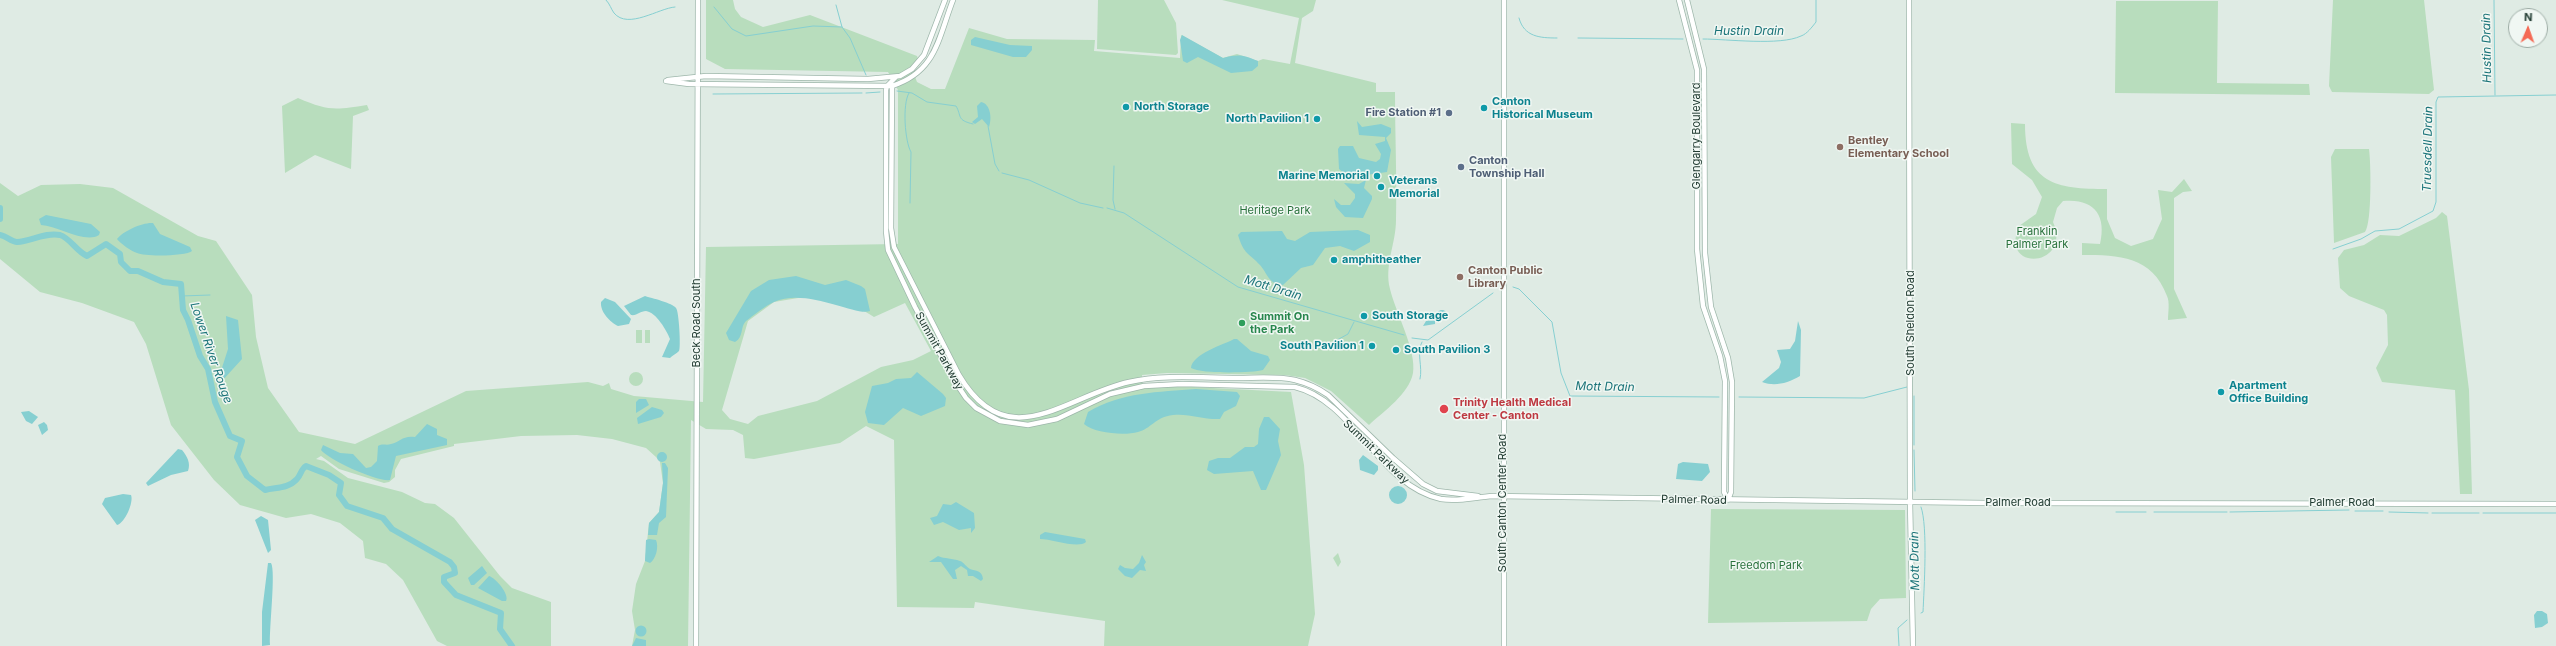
<!DOCTYPE html>
<style>
body{margin:0}
#map{position:relative;width:2556px;height:646px;overflow:hidden;background:#dfebe4;font-family:Inter,sans-serif}
canvas{display:block}
.north{position:absolute;left:2508px;top:8px;width:40px;height:40px;box-sizing:border-box;background:#f0f7f3;border:1px solid #9daca5;border-radius:50%;rotate:2deg;font-size:11px;font-weight:700;line-height:16px;text-align:center;color:#203b31}
.north::after{content:'';display:block;margin:auto;width:14px;height:18px;background:#f46954;clip-path:polygon(50% 0,100% 100%,50% 72%,0 100%)}
</style>
<div id="map">
<canvas width="2556" height="646"></canvas>
<div class="north">N</div>
</div>
<script>
const ctx = document.querySelector('canvas').getContext('2d');
ctx.lineJoin = 'round';
function fill(path, color) {
  ctx.fillStyle = color;
  ctx.fill(path, 'evenodd');
}
function strokePath(path, color, width, dash) {
  ctx.strokeStyle = color;
  ctx.lineWidth = width;
  ctx.lineCap = dash ? 'butt' : 'round';
  ctx.setLineDash(dash || []);
  ctx.stroke(path);
}
function write(font, color, halo, rows, align = 'center') {
  ctx.font = font + ' Inter,sans-serif';
  ctx.lineWidth = 3;
  ctx.setLineDash([]);
  ctx.textBaseline = 'middle';
  ctx.strokeStyle = halo;
  ctx.fillStyle = color;
  for (const [text, x, y, turn = 0] of rows) {
    ctx.save();
    ctx.translate(x, y);
    ctx.rotate((+turn || 0) * Math.PI / 180);
    ctx.textAlign = isNaN(turn) ? turn : align;
    if (halo) ctx.strokeText(text, 0, 0);
    ctx.fillText(text, 0, 0);
    ctx.restore();
  }
}
const green = new Path2D(`
 M 706,0 L 733,0 L 735,9 L 741,17 L 763,27 L 810,15 L 917,56 L 918,59 L 911,66 L 917,82 L 931,89 L 945,89 L 969,28 L 1007,39 L 1095,40 L 1094,51 L 1180,58 L 1181,35 L 1223,58 L 1237,54 L 1258,61 L 1263,59 L 1290,64 L 1299,18 L 1222,0 L 1316,0 L 1313,11 L 1302,18 L 1295,63 L 1376,83 L 1376,92 L 1395,92 C 1395,135 1397,177 1396,220 C 1396,244 1384,265 1390,289 C 1395,311 1417,351 1413,373 C 1409,394 1384,411 1369,425 L 1331,391 L 1305,378 L 1285,375 L 1167,373 L 1142,375 L 1143,388 L 1174,386 L 1291,392 L 1304,465 L 1315,614 L 1308,646 L 1104,646 L 1105,621 L 975,602 L 974,608 L 897,607 L 894,440 L 866,426 L 840,443 L 754,459 L 745,458 L 743,435 L 733,430 L 706,429 L 691,420 L 688,646 L 632,646 L 635,630 L 632,611 L 636,584 L 645,561 L 649,523 L 659,512 L 663,483 L 660,462 L 656,457 L 646,448 L 612,439 L 577,435 L 521,436 L 454,444 L 454,446 L 401,459 L 395,470 L 395,477 L 389,482 L 384,483 L 339,469 L 321,456 L 316,459 L 324,461 L 348,478 L 402,492 L 425,503 L 435,504 L 454,518 L 500,576 L 512,588 L 551,602 L 551,646 L 447,646 L 437,641 L 403,580 L 386,564 L 365,558 L 363,541 L 340,523 L 311,514 L 286,518 L 240,505 L 214,480 L 171,425 L 146,344 L 134,322 L 82,303 L 40,292 L 0,259 L 0,183 L 18,196 L 41,185 L 80,184 L 113,188 L 198,236 L 216,241 L 252,295 L 256,337 L 268,388 L 299,432 L 355,444 L 466,391 L 588,382 L 603,386 L 609,383 L 611,389 L 634,396 L 703,402 L 706,247 L 898,244 L 898,90 L 888,72 L 725,69 L 706,59 ZM 804,297 C 826,300 856,304 874,317 L 905,303 L 931,351 L 913,360 L 881,367 L 817,401 L 758,416 L 748,424 L 730,419 L 722,410 L 748,321 L 774,302 Z
 M 1098,0 L 1164,0 L 1176,23 L 1178,53 L 1176,55 L 1097,49 Z
 M 2333,0 L 2424,0 L 2434,90 L 2429,94 L 2332,92 L 2329,86 Z
 M 2116,1 L 2218,1 L 2217,83 L 2309,84 L 2310,95 L 2115,93 Z
 M 298,98 C 328,111 335,110 367,105 L 369,110 L 353,116 L 351,169 L 315,155 L 285,173 L 282,106 Z
 M 2011,123 L 2025,124 C 2025,184 2056,189 2107,189 L 2107,219 L 2115,238 L 2131,246 L 2153,239 L 2162,219 L 2158,190 L 2172,192 L 2184,179 L 2192,191 L 2183,192 L 2174,198 L 2174,289 L 2187,318 L 2168,320 C 2168,313 2170,302 2167,296 C 2152,256 2119,255 2082,255 L 2082,243 L 2100,244 C 2107,214 2093,198 2063,201 L 2057,208 L 2053,222 C 2069,258 2024,270 2016,247 C 2014,240 2017,232 2019,226 L 2036,214 L 2042,197 L 2032,180 L 2012,164 Z
 M 2335,149 L 2369,149 C 2371,163 2372,223 2365,232 L 2334,243 L 2331,157 Z
 M 2442,212 L 2447,216 L 2469,390 L 2472,494 L 2460,494 L 2455,390 L 2382,382 L 2376,368 L 2388,345 L 2387,315 L 2384,310 L 2349,296 L 2340,288 L 2338,258 L 2344,250 L 2364,245 L 2380,235 L 2399,236 L 2436,218 Z
 M 636,330 L 642,330 L 642,343 L 636,343 Z
 M 645,330 L 650,330 L 650,343 L 645,343 Z
 M629 379a7 7 0 1 1 14 0a7 7 0 1 1-14 0Z
 M 1711,509 L 1905,510 L 1906,598 L 1880,599 L 1871,609 L 1867,621 L 1708,623 Z
 M 1338,553 L 1341,562 L 1338,567 L 1333,558 Z`);
const water = new Path2D(`
 M 1182,35 L 1223,58 C 1240,54 1242,55 1258,61 L 1258,66 L 1252,71 L 1231,73 L 1198,57 L 1187,63 L 1183,61 L 1180,40 Z
 M 975,37 L 1010,45 L 1032,46 L 1032,50 L 1026,57 L 1013,57 L 971,45 L 971,40 Z
 M 981,102 C 991,104 992,119 989,127 L 982,119 L 975,124 L 972,122 L 978,117 L 977,106 Z
 M 1357,121 L 1362,127 L 1381,124 L 1391,128 L 1391,133 L 1386,138 L 1391,150 L 1387,172 L 1366,175 L 1354,172 L 1344,173 L 1339,169 L 1338,149 L 1340,146 L 1353,146 L 1359,158 L 1376,162 L 1380,159 L 1381,154 L 1375,144 L 1385,141 L 1385,137 L 1359,135 Z
 M 1366,180 L 1364,188 L 1372,196 L 1372,199 L 1363,218 L 1345,217 L 1336,207 L 1334,199 L 1341,205 L 1350,205 L 1355,198 L 1355,194 L 1344,183 L 1359,184 Z
 M 46,215 L 91,224 L 100,232 L 99,235 C 85,244 58,226 41,225 L 39,219 Z
 M 153,223 L 160,234 L 190,247 L 192,251 C 187,256 145,257 137,253 C 131,251 121,244 117,239 C 123,231 143,222 153,223 Z
 M 1358,230 L 1370,235 L 1370,242 L 1354,251 L 1340,246 L 1325,248 L 1313,265 L 1301,268 L 1283,285 C 1268,284 1268,274 1260,265 C 1249,253 1244,255 1238,235 L 1241,232 L 1282,231 L 1287,239 L 1295,241 L 1310,232 Z
 M 796,276 L 825,285 L 846,280 L 861,286 L 865,289 L 870,311 C 856,317 807,287 774,302 C 765,306 754,315 746,321 C 740,327 744,337 735,342 L 729,340 L 726,333 L 751,291 L 769,280 Z
 M 645,296 C 651,298 673,303 676,308 C 679,311 681,348 679,351 C 677,353 672,356 670,358 L 662,357 L 670,339 C 667,331 656,312 646,311 C 640,311 637,316 631,315 L 624,306 Z
 M 605,298 L 615,302 L 631,319 L 629,324 L 618,326 C 610,322 600,312 601,302 Z
 M1437 315a5 5 0 1 1 10 0a5 5 0 1 1-10 0Z
 M 226,316 L 238,320 L 242,359 L 222,381 L 219,377 L 228,349 Z
 M 1435,320 L 1435,324 L 1423,326 L 1426,321 Z
 M 1798,321 L 1801,330 L 1800,376 C 1788,383 1775,387 1762,382 L 1779,368 L 1781,362 L 1777,350 L 1790,349 L 1795,341 Z
 M 1234,339 L 1237,339 L 1251,351 L 1268,356 L 1270,360 L 1263,370 C 1252,373 1201,374 1191,368 C 1192,354 1223,345 1234,339 Z
 M 917,372 L 943,394 L 946,398 L 945,406 L 921,416 L 903,408 L 884,425 L 868,423 L 865,412 L 872,386 L 888,383 L 896,379 L 911,378 Z
 M 1196,389 L 1237,392 L 1240,396 L 1236,406 L 1224,412 L 1220,419 C 1204,420 1189,413 1173,415 C 1155,417 1151,429 1138,432 C 1124,436 1094,433 1084,424 L 1088,412 C 1121,392 1159,392 1196,389 Z
 M 639,399 L 646,399 L 649,405 L 636,413 L 636,402 Z
 M 652,407 L 662,410 L 664,413 L 661,417 L 638,424 L 637,418 Z
 M 29,411 L 38,417 L 32,424 L 26,421 L 21,412 Z
 M 1264,417 L 1269,417 L 1280,429 L 1278,441 L 1281,455 L 1266,490 L 1261,490 L 1253,471 L 1214,474 L 1207,470 L 1209,461 L 1218,458 L 1230,458 L 1245,447 L 1254,447 L 1258,444 L 1259,429 Z
 M 44,422 L 47,425 L 48,430 L 42,435 L 38,425 Z
 M 427,424 L 437,429 L 437,435 L 447,439 L 447,445 L 396,456 L 390,480 C 377,482 329,460 321,450 L 323,445 L 340,453 L 353,454 L 366,468 L 371,467 L 377,461 L 378,446 C 383,443 386,446 391,444 C 400,442 403,435 415,437 Z
 M 178,449 L 182,450 C 187,456 191,463 188,471 L 171,475 L 148,486 L 146,483 Z
 M657 457a5 5 0 1 1 10 0a5 5 0 1 1-10 0Z
 M 1363,455 L 1378,466 L 1378,470 L 1374,475 L 1360,470 L 1359,460 Z
 M 1683,462 L 1708,464 L 1710,472 L 1702,481 L 1676,479 L 1678,464 Z
 M 662,463 L 665,463 L 668,468 L 666,517 L 659,523 L 657,535 L 648,535 L 649,523 L 659,512 L 663,483 Z
 M1389 495a9 9 0 1 1 18 0a9 9 0 1 1-18 0Z
 M 123,494 L 131,495 C 134,502 125,523 117,525 L 102,504 L 105,498 Z
 M 956,502 L 974,513 L 975,528 L 971,533 L 971,528 L 959,530 L 943,522 L 934,525 L 930,518 L 937,516 L 943,504 L 951,505 Z
 M 261,516 L 268,520 L 271,550 L 268,553 L 255,520 Z
 M 1045,532 L 1085,539 L 1086,542 C 1078,549 1052,539 1040,539 L 1040,535 Z
 M 649,539 L 656,540 C 659,547 656,559 650,563 L 645,561 L 646,540 Z
 M 1142,555 L 1146,562 L 1144,565 L 1146,571 L 1140,570 L 1132,578 L 1125,576 L 1118,569 L 1120,565 L 1125,568 L 1133,569 L 1139,563 Z
 M 938,556 C 945,559 952,558 960,561 C 964,562 966,567 970,569 C 976,571 982,570 983,579 L 981,581 L 973,576 L 968,576 L 967,570 L 961,566 L 955,570 L 957,579 L 953,579 L 941,562 L 929,562 Z
 M 268,563 L 271,563 C 276,571 269,629 270,645 L 262,646 L 262,612 Z
 M 482,566 L 487,573 L 474,585 L 471,585 L 468,578 Z
 M 489,576 C 496,578 510,595 506,601 L 502,601 L 478,588 Z
 M 2542,611 L 2547,614 L 2548,623 L 2542,627 L 2535,628 L 2534,615 L 2537,611 Z
 M635.5 631a5.5 5.5 0 1 1 11 0a5.5 5.5 0 1 1-11 0Z
 M 636,638 L 646,640 L 646,646 L 632,646 Z`);
const stream = new Path2D(`
 M 606,0 C 610,4 611,9 614,13 C 628,30 659,8 675,7
 M 2494,0 L 2495,95
 M 836,5 L 842,27 L 850,38 L 866,75
 M 714,7 L 732,29 L 746,36 L 813,26 L 842,27
 M 1519,18 C 1524,37 1540,38 1557,38
 M 1578,38 L 1683,39
 M 1703,39 C 1727,39 1780,46 1801,36 C 1807,34 1812,27 1816,22 L 1816,0
 M 897,91 L 912,93 L 927,102 L 956,106 C 962,116 956,120 973,124
 M 866,93 L 880,92
 M 909,93 C 902,104 905,142 911,152 L 910,203
 M 713,94 L 862,93
 M 988,126 L 995,164 L 999,171
 M 1114,166 L 1113,200 L 1115,209
 M 1002,173 L 1029,180 L 1080,203 L 1103,208
 M 1107,208 L 1124,213 L 1238,287 L 1404,335
 M 2333,249 L 2361,239 L 2375,231 L 2399,229 L 2433,211 L 2436,202 L 2436,102 L 2438,97 L 2556,95
 M 1513,287 L 1519,289 L 1552,322 L 1561,373 L 1570,396 L 1719,397
 M 182,296 L 210,295
 M 1412,338 L 1428,340 L 1493,293
 M 1328,345 L 1348,334 L 1354,322
 M 1420,379 C 1423,367 1416,352 1422,342
 M 1914,396 L 1914,445
 M 1739,397 L 1864,398 L 1907,387
 M 1914,450 L 1915,491
 M 2355,511 L 2383,511
 M 2116,512 L 2146,512
 M 2154,512 L 2227,512
 M 2230,512 L 2349,510
 M 2389,512 L 2428,513
 M 2432,513 L 2479,513
 M 2483,513 L 2556,513
 M 1921,613 L 1923,612 C 1924,590 1928,526 1921,507
 M 1899,646 L 1898,628 L 1907,620`);
const river = new Path2D(`
 M 0,208 L 0,219
 M 0,235 C 6,236 12,242 17,242 C 31,241 46,232 60,235 C 70,238 76,251 87,256 L 106,244 L 120,254 L 121,262 L 130,271 L 138,271 L 163,282 L 181,284 L 183,310 L 188,320 L 200,356 L 208,369 L 215,402 L 230,436 L 242,441 L 237,457 L 247,476 L 265,490 C 276,487 288,489 297,479 C 301,475 301,469 306,466 L 329,475 L 341,483 L 339,495 L 347,506 L 383,518 L 392,529 L 450,562 L 454,567 L 455,573 L 444,577 L 444,582 L 456,595 L 501,613 L 500,629 L 512,646`);
const secondary = new Path2D(`
 M 1504,0 L 1504,646
 M 1679,0 L 1697,70 L 1697,249 L 1703,306 L 1720,356 L 1725,381 L 1724,492 L 1728,500
 M 1687,0 L 1704,69 L 1705,253 L 1711,307 L 1728,358 L 1732,382 L 1731,492 L 1728,500
 M 1909,0 L 1910,502 L 1913,646
 M 896,77 L 887,86 L 886,90 L 886,231 L 888,250 L 915,307 L 954,380 L 966,398 L 976,408 L 1000,421 L 1028,425 L 1057,419 L 1110,394 L 1144,386 L 1182,384 L 1295,387 C 1354,401 1379,486 1441,499 C 1459,502 1475,497 1493,496 L 1987,503 L 2556,504
 M 668,80 L 706,76 L 868,79 L 900,76 L 912,69 L 924,55 L 945,0
 M 666,81 L 689,84 L 892,86 C 936,72 938,39 953,0
 M 892,86 L 891,228 L 894,247 L 959,375 C 1008,458 1065,396 1129,382 C 1164,374 1202,378 1238,378 C 1256,378 1277,376 1295,380 C 1307,383 1318,388 1328,395 L 1393,458 L 1423,484 L 1437,491 L 1478,496
 M 696,646 L 698,0`);
const markers = [
 [1126,107,4,"#0f9aa8"],
 [1484,108,4,"#0f9aa8"],
 [1449,113,4,"#5c6f8a"],
 [1317,119,4,"#0f9aa8"],
 [1840,147,4,"#8d6e63"],
 [1461,167,4,"#5c6f8a"],
 [1377,176,4,"#0f9aa8"],
 [1381,187,4,"#0f9aa8"],
 [1334,260,4,"#0f9aa8"],
 [1460,277,4,"#8d6e63"],
 [1364,316,4,"#0f9aa8"],
 [1242,323,4,"#2e9e5b"],
 [1372,346,4,"#0f9aa8"],
 [1396,350,4,"#0f9aa8"],
 [2221,392,4,"#0f9aa8"],
 [1444,409,5,"#e0444e"]
];
const cultureNames = [
 ["Canton",1492,102],
 ["Historical Museum",1492,115],
 ["North Storage",1134,107],
 ["North Pavilion 1",1309,119,"right"],
 ["Marine Memorial",1369,176,"right"],
 ["Veterans",1389,181],
 ["Memorial",1389,194],
 ["amphitheather",1342,260],
 ["South Storage",1372,316],
 ["South Pavilion 1",1364,346,"right"],
 ["South Pavilion 3",1404,350],
 ["Apartment",2229,386],
 ["Office Building",2229,399]
];
const serviceNames = [
 ["Fire Station #1",1441,113],
 ["Canton",1469,161,"left"],
 ["Township Hall",1469,174,"left"]
];
const streetNames = [
 ["Glengarry Boulevard",1697,136,-90],
 ["Beck Road South",697,323,-90],
 ["South Sheldon Road",1911,323,-90],
 ["Summit Parkway",939,351,61],
 ["Summit Parkway",1376,452,44],
 ["Palmer Road",1694,500,1],
 ["South Canton Center Road",1503,503,-90],
 ["Palmer Road",2018,503],
 ["Palmer Road",2342,503]
];
const educationNames = [
 ["Bentley",1848,141],
 ["Elementary School",1848,154],
 ["Canton Public",1468,271],
 ["Library",1468,284]
];
const parkNames = [
 ["Heritage Park",1275,211],
 ["Franklin",2037,232],
 ["Palmer Park",2037,245],
 ["Freedom Park",1766,566]
];
const leisureNames = [
 ["Summit On",1250,317],
 ["the Park",1250,330]
];
const healthNames = [
 ["Trinity Health Medical",1453,403],
 ["Center - Canton",1453,416]
];
const waterNames = [
 ["Hustin Drain",1749,31],
 ["Hustin Drain",2487,48,-91],
 ["Truesdell Drain",2428,149,-89],
 ["Mott Drain",1273,288,17],
 ["Lower River Rouge",211,353,71],
 ["Mott Drain",1605,387,1],
 ["Mott Drain",1915,561,-91]
];
fill(green, '#b8ddbd');
fill(water, '#86cfd1');
strokePath(stream, '#86cfd1', 1);
strokePath(river, '#86cfd1', 6);
strokePath(secondary, '#9eb7ab', 6);
strokePath(secondary, '#fff', 4.5);
for (const [x, y, r, color] of markers) {
  const dot = new Path2D();
  dot.arc(x, y, r, 0, 2 * Math.PI);
  ctx.fillStyle = color;
  ctx.fill(dot);
  strokePath(dot, '#f0f7f3', 1.5);
}
write('bold 11px', '#0d838f', '#f0f7f3', cultureNames, 'left');
write('bold 11px', '#4e5e75', '#f0f7f3', serviceNames, 'right');
write('11px', '#203b31', '#f0f7f3', streetNames);
write('bold 11px', '#785e54', '#f0f7f3', educationNames, 'left');
write('11px', '#2a723d', '#f0f7f3', parkNames);
write('bold 11px', '#27864d', '#f0f7f3', leisureNames, 'left');
write('bold 11px', '#be3a42', '#f0f7f3', healthNames, 'left');
write('italic 12px', '#1a7378', '#f0f7f3', waterNames);
</script>
